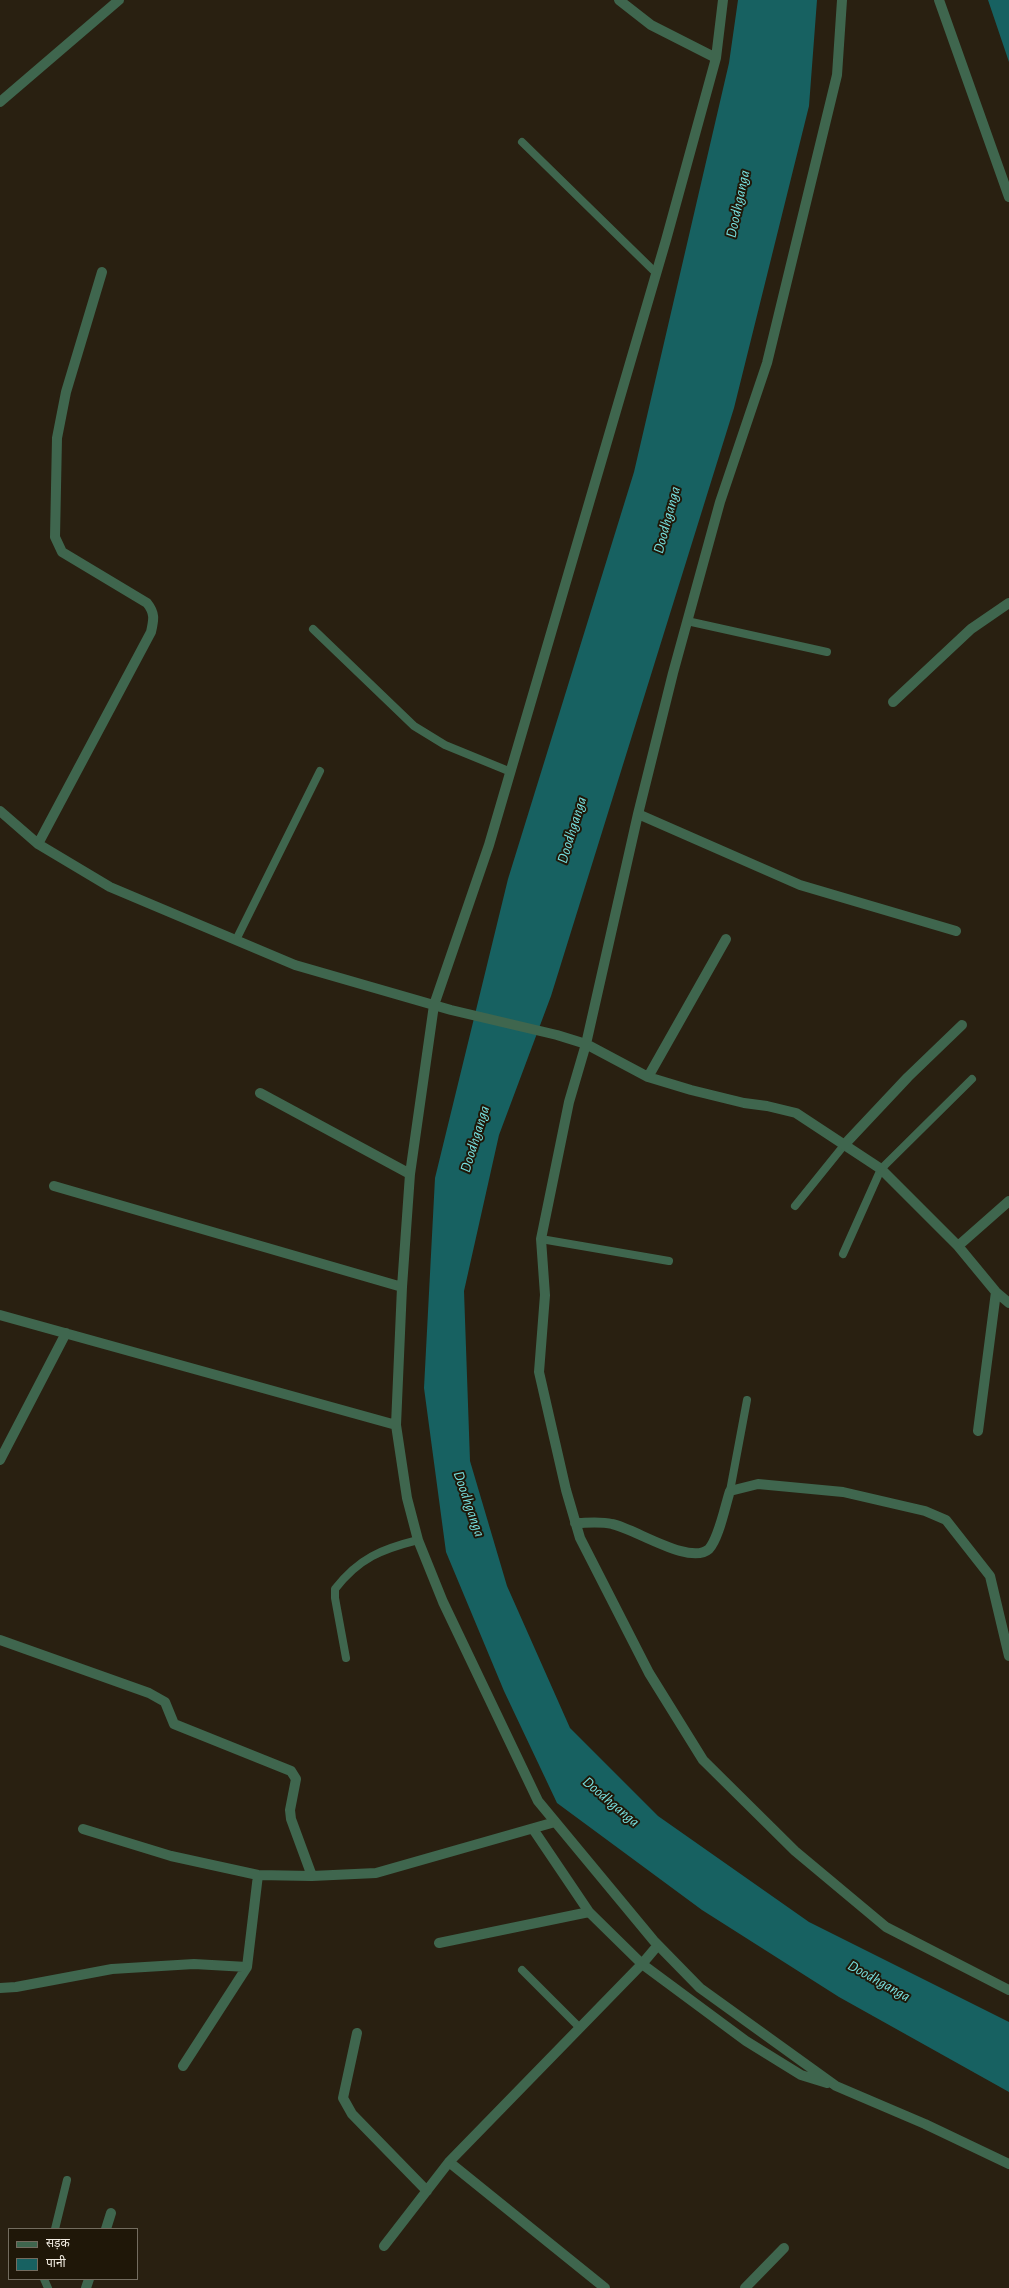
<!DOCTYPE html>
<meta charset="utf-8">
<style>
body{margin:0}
#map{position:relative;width:1009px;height:2288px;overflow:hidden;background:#292011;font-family:"Alegreya Sans","Noto Sans Devanagari",sans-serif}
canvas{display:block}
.legend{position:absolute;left:8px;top:2228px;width:130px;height:52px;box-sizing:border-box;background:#1f1708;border:1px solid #736c5f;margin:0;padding:5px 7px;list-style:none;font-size:12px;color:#f2ece2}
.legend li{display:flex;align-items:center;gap:8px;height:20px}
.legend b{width:20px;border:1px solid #736c5f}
</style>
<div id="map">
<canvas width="1009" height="2288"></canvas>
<ul class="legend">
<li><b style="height:5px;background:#3f664e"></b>सड़क</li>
<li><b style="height:11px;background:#176161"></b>पानी</li>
</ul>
</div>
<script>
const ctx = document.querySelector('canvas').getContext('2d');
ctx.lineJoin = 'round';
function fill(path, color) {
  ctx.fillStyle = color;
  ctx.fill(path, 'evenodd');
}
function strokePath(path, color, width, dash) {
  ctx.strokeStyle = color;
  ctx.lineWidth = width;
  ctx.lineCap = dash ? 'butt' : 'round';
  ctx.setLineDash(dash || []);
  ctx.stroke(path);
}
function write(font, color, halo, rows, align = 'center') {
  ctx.font = font + ' "Alegreya Sans",sans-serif';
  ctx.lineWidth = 4;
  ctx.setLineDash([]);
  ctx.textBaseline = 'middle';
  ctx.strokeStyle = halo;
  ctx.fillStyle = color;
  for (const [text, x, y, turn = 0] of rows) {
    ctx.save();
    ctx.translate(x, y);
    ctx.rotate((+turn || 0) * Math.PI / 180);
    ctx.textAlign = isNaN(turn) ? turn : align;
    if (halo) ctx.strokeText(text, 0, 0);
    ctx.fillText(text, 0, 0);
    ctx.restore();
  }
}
const water = new Path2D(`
 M 738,0 L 817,0 L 809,106 L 734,408 L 551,996 L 499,1135 L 464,1291 L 470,1461 L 507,1586 L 570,1728 L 658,1816 L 809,1922 L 1009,2022 L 1009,2092 L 839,1997 L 702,1910 L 557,1803 L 504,1691 L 446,1552 L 424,1388 L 435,1178 L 508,879 L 634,472 L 729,63 Z
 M 988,0 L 1009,0 L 1009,62 Z`);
const lane = new Path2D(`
 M 522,142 L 656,273
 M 687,621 L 827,652
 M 313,629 L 414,726 L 445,745 L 511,772
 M 236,940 L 320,771
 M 795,1206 L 845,1144
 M 541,1239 L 669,1261
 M 843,1254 L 881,1169 L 972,1079
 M 730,1491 L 747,1400
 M 346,1658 L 335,1598 L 335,1589 C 359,1558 382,1549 418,1540
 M 522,1970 L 579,2027
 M 55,2229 L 67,2180
 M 44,2279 L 48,2288`);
const street = new Path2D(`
 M 619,0 L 651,25 L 716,58
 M 723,0 L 716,58 L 666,240 L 489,845 L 434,1005 L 410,1174 L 402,1287 L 396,1425 L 407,1498 L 418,1540 L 443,1602 L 538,1801 L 654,1941 L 700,1988 L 836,2086 L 925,2124 L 1009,2164
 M 842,0 L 837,75 L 767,363 L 720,502 L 673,673 L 638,814 L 586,1044 L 569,1102 L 541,1239 L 545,1295 L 539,1372 L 566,1490 L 580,1538 L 649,1673 L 703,1760 L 795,1851 L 886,1927 L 1009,1990
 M 939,0 L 1009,197
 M 0,102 L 119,0
 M 893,702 L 971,629 L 1009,603
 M 0,811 L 38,844 L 110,887 L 295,965 L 451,1010 L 557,1035 L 586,1044 L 648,1077 L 691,1090 L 744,1103 L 767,1106 L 796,1113 L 881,1169 L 958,1246 L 996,1292 L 1009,1303
 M 638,814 L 800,885 L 956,931
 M 38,844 L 151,632 C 154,619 155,613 147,603 L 62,552 L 55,537 L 57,438 L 66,392 L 102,272
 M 648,1077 L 726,939
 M 260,1093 L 410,1174
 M 845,1144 L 908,1077 L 962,1025
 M 54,1186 L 402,1287
 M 958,1246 L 1009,1201
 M 0,1315 L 396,1425
 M 978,1431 L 996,1292
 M 0,1460 L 66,1333
 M 575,1523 C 586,1523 600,1521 612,1524 C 634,1528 690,1566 709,1549 C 719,1538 725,1506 730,1491 L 758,1484 L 843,1492 L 925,1511 L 946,1520 L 990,1576 L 1009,1656
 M 0,1640 L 149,1693 L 165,1702 L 174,1724 L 291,1771 L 296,1779 L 290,1810 L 291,1819 L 312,1876
 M 83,1829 L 171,1856 L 258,1875 L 312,1876 L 376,1873 L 555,1822
 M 533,1829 L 589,1912
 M 439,1943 L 589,1912 L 642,1964 L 746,2041 L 801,2075 L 827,2083
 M 0,1988 L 16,1987 L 112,1969 L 194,1964 L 247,1967
 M 357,2033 L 343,2098 L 352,2114 L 427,2191
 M 183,2066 L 247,1967 L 258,1875
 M 449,2162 L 605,2288
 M 106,2229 L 111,2213
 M 384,2246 L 449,2162 L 642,1964 L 658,1945
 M 86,2288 L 89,2279
 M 745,2288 L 784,2248`);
const waterNames = [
 ["Doodhganga",738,204,-78],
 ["Doodhganga",667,520,-75],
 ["Doodhganga",572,830,-73],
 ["Doodhganga",475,1139,-73],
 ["Doodhganga",469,1504,71],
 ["Doodhganga",611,1802,40],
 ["Doodhganga",879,1981,29]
];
fill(water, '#176161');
strokePath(lane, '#3f664e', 8);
strokePath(street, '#3f664e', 10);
write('italic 15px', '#78e2e2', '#1f1708', waterNames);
</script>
